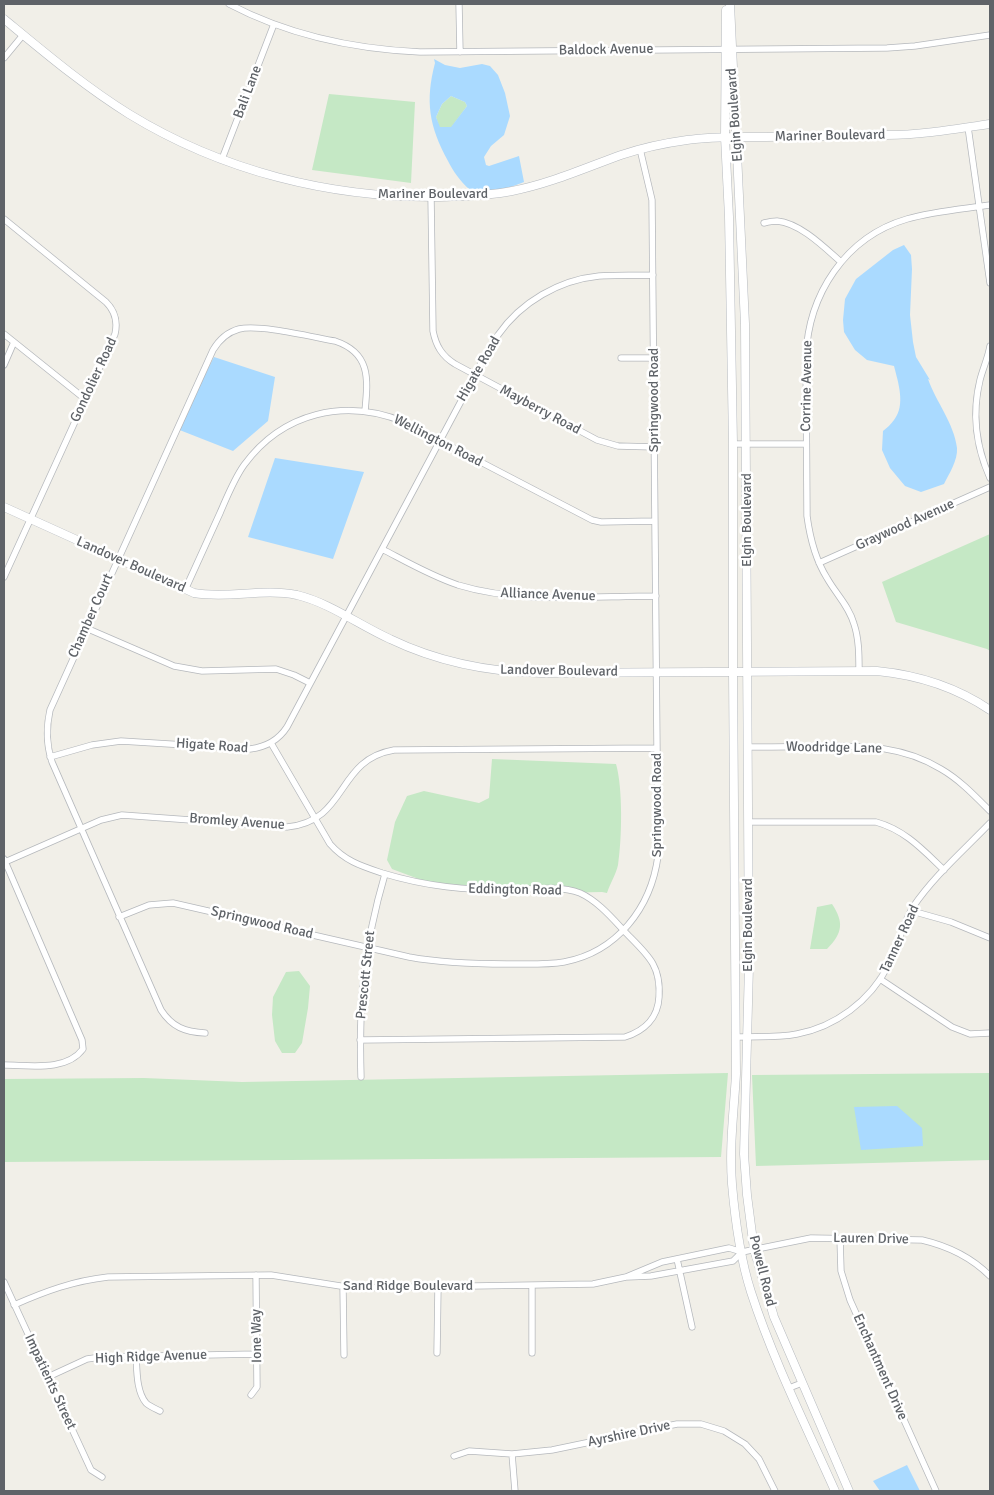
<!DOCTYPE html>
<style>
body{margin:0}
#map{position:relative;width:994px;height:1495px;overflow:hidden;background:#f1efe8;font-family:Signika,sans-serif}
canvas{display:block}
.frame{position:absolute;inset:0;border:5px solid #5f6368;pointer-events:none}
</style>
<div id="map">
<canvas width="994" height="1495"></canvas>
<div class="frame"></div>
</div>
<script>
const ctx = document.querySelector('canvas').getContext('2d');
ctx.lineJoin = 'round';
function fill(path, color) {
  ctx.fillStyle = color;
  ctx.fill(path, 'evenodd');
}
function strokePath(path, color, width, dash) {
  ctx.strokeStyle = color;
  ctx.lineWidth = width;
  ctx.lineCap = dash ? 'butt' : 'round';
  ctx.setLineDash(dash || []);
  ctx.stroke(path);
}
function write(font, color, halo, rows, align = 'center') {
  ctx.font = font + ' Signika,sans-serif';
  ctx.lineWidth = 5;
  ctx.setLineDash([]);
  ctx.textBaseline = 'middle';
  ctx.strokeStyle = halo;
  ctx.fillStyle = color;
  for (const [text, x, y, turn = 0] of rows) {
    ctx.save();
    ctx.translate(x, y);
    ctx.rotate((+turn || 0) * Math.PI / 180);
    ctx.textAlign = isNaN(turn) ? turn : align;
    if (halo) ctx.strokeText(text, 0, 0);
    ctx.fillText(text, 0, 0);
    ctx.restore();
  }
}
const green = new Path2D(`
 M 329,94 L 415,102 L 411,183 L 312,170 Z
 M 451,96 L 465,102 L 467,106 L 451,128 L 439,127 L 436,117 L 442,104 Z
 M 990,534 L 990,651 L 987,649 L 896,622 L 882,582 Z
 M 492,759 L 616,764 C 623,788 622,839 618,865 C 616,874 610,884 607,893 L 602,892 L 554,893 L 472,888 L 424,881 L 392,869 L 387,860 L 395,822 L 407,796 L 424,791 L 479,803 L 489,798 Z
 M 832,904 C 844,922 843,933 827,949 L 810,949 L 817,907 Z
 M 299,971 L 310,986 L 308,1008 L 302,1043 L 295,1053 L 282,1053 L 275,1041 L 272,1015 L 273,997 L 286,972 Z
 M 728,1073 L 721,1157 L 4,1162 L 4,1079 L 144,1078 L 242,1082 Z
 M 990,1073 L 990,1160 L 756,1166 L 752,1075 Z`);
const water = new Path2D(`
 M 434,59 L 445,65 L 460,68 L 482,64 L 490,66 L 498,75 L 505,93 L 510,116 L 504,135 L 491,146 L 484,157 L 486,165 L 489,166 L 519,156 L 524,182 C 503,191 492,191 469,189 C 460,181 453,171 448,161 C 429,126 425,101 435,63 ZM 451,96 L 465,102 L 467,106 L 451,127 L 440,127 L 436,117 L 442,104 Z
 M 904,245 L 911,255 L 912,269 L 910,315 L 913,342 L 916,357 L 930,380 L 928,379 C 936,402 954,423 957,448 C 958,460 949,474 944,484 L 921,492 L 905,486 L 890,468 L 882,450 L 883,431 C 887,428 891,424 894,420 C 906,405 898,382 894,366 L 867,360 L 855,350 L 844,332 L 843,320 L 845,299 L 856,279 L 893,250 Z
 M 214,357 L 275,377 L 268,421 L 233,451 L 177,429 Z
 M 275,458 L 364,472 L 333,559 L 248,537 Z
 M 897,1106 L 922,1128 L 923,1146 L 861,1150 L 854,1107 Z
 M 907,1465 L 920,1491 L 880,1491 L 873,1481 Z`);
const street = new Path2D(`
 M 229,4 C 288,35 354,49 420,52 L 887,48 L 915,46 L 990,35
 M 459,4 L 460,52
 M 4,58 L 23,35
 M 968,127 L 990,283
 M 222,159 L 274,24
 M 431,197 L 433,331 C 436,346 442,356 455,364 L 597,440 L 618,446 L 655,447
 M 4,219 L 106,302 C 115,311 118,321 115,334 L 4,577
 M 764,223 C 768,222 773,221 777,221 C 800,223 824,247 841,262
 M 4,334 L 85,399
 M 990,346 C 988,358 983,368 980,380 C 972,413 976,447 990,478
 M 621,358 L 654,358
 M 4,365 L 14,342
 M 733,444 L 806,444
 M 382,549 C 407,562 431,576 458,585 C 520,604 592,596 656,596
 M 819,563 L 990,487
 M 185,590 C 197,564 208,539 220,513 C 227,497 234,479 244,465 C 283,412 345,398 404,422 L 592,520 L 601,522 L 655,521
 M 86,628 L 174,666 L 202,671 L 276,669 L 294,675 L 310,683
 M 859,670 C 859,655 859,639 854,624 C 849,606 836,594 827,578 C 815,559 810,538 807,516 L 806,357 C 808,295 845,237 907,219 C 934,211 963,209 990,205
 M 271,743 L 330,844 C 345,861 361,866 382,873 C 428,887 465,890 513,890 C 534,889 560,885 580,893 C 600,902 616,923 631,938 C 650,957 661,968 659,997 C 658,1018 644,1031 625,1037 L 360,1040
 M 748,747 C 773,747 799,747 824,746 C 867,746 903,746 941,769 C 960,780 975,796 990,811
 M 50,757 L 92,745 L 121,741 L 250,749 C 266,747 278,741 287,727 L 475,375 C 482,361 489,347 498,335 C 521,302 559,280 599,276 C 617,275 635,275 653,275
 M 748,822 L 876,822 C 905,830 923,850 944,870
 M 4,859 L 82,1040 L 83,1049 C 66,1072 29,1065 4,1065
 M 5,862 L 101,820 L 122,815 L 287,827 C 349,821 335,760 394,750 L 657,748
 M 912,911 L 951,922 L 990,938
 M 119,917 L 149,905 L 173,903 L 409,957 C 442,963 474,964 507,964 C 526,964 546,965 564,962 C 617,952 651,908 658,856 L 652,200 L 640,149
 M 880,979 L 952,1027 L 970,1034 L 990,1033
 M 205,1033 C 185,1032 172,1027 161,1010 L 52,762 C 46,744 46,728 50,710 L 213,350 C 219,340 228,332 239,329 C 259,324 312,337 335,341 C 371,353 368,379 365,411
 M 736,1037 C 756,1036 777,1038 797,1034 C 835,1027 870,1001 888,966 C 898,947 902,925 913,907 C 934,876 964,850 990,823
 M 361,1077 C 360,1043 360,1010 364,976 C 368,941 375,908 385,874
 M 840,1238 L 841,1271 L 850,1300 L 936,1491
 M 677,1259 L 692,1327
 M 627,1277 L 651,1276 L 733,1261 L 742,1252
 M 4,1282 L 91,1470 L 102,1477
 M 532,1286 L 532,1353
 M 343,1287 L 344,1355
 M 14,1305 C 46,1291 73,1281 108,1277 L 271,1275 L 353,1288 L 593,1284 L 626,1277 L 662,1262 L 729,1248 L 742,1252 L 811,1238 L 922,1240 C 948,1246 971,1257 990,1276
 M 437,1353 L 438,1287
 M 136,1355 C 137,1369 136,1391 146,1403 C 149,1406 156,1409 160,1411
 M 48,1377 L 87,1359 L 101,1357 L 257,1354
 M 789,1388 L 802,1383
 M 251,1395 L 257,1387 L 256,1275
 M 512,1454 L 515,1491
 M 454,1456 L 469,1451 L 512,1454 L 552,1450 L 677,1424 L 701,1424 L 724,1431 L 745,1444 L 759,1459 L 775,1491`);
const secondary = new Path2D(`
 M 730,4 L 745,324 L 749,966 L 744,1154 L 747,1195 L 754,1249 L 774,1317 L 849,1491
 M 726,10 L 725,137 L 729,217 L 733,444 L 733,671 L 736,1074 C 734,1110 729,1147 732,1184 C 735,1219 740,1258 751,1292 C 773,1360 806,1426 835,1491
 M 4,19 C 44,52 84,86 129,114 C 222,171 330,198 439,197 C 463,196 487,196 512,191 C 549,184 585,168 621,155 C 642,148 665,143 687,140 C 713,136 740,137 766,137 C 806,136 846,136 886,135 C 921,135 956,129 990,124
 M 4,507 L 194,593 C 228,599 262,588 297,595 C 330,603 359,625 390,639 C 438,662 488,672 541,673 L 877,671 C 918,675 956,687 990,710`);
const streetNames = [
 ["Baldock Avenue",606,50,-1],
 ["Bali Lane",248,92,-69],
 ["Elgin Boulevard",735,115,-94],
 ["Mariner Boulevard",830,136,-1],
 ["Mariner Boulevard",433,194],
 ["Higate Road",479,369,-60],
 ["Gondolier Road",94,380,-65],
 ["Corrine Avenue",807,386,-89],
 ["Springwood Road",654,400,-90],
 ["Mayberry Road",540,410,28],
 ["Wellington Road",438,441,27],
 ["Elgin Boulevard",747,520,-90],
 ["Graywood Avenue",905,525,-24],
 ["Landover Boulevard",131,565,24],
 ["Alliance Avenue",548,595,2],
 ["Chamber Court",91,616,-66],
 ["Landover Boulevard",559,671,1],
 ["Higate Road",212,746,4],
 ["Woodridge Lane",834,748,1],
 ["Springwood Road",657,805,-90],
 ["Bromley Avenue",237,822,4],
 ["Eddington Road",515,890,1],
 ["Springwood Road",262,923,13],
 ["Elgin Boulevard",748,925,-90],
 ["Tanner Road",900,939,-65],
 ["Prescott Street",366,975,-84],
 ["Lauren Drive",871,1239,1],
 ["Powell Road",762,1271,76],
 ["Sand Ridge Boulevard",408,1286],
 ["Ione Way",257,1336,-91],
 ["High Ridge Avenue",151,1357,-2],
 ["Enchantment Drive",880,1367,66],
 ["Impatients Street",50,1382,65],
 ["Ayrshire Drive",629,1434,-12]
];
fill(green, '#c5e8c5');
fill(water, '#aadaff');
strokePath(street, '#b5b8bc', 7);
strokePath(secondary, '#b6babf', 9);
strokePath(street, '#fff', 5.5);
strokePath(secondary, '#fff', 8);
write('14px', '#5f6368', '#fff', streetNames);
</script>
